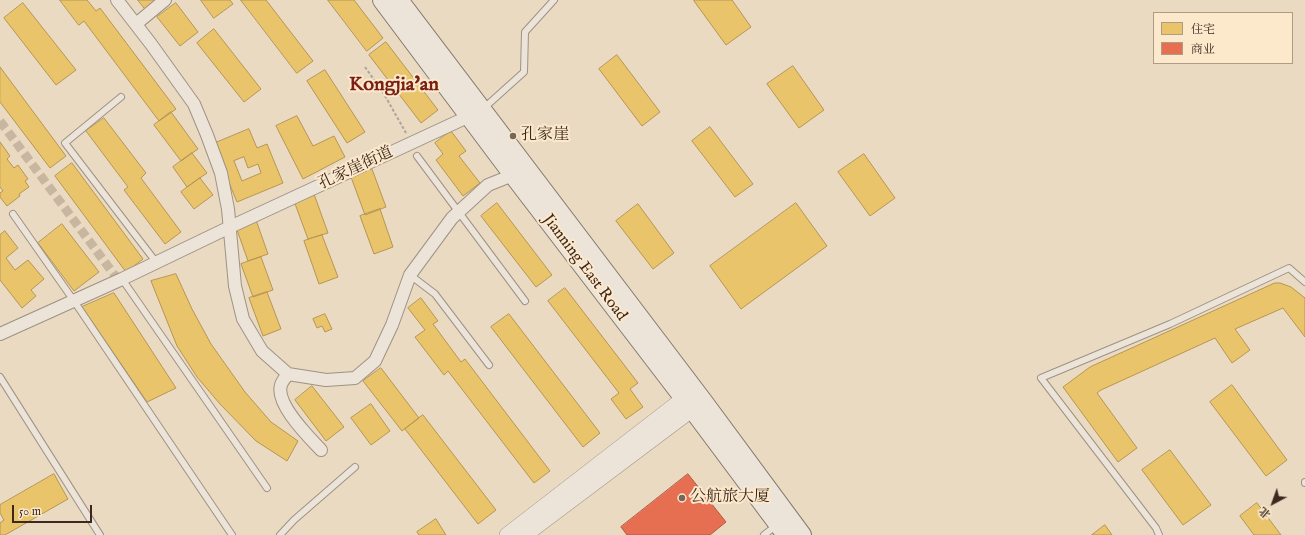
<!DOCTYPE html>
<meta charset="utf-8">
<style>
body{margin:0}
#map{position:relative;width:1305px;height:535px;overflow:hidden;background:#eadac2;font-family:"IM FELL English","Noto Serif SC",serif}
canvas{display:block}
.legend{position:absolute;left:1153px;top:12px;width:140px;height:52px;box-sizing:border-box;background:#fce9cc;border:1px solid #b09b86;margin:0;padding:5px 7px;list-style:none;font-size:12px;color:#3e271e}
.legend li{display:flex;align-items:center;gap:8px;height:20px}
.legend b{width:20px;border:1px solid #b09b86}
.north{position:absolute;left:1253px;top:483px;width:40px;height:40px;-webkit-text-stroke:3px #fce9cc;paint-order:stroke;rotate:221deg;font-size:11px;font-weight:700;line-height:16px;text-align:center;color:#3e271e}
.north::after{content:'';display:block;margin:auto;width:14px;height:18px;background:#3e271e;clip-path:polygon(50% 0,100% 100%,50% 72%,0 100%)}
.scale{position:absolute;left:12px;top:505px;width:80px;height:18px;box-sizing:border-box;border:2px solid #3e271e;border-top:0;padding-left:5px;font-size:12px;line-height:14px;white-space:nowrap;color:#3e271e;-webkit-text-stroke:3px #fce9cc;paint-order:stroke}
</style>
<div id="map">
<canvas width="1305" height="535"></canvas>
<ul class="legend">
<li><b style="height:11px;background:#e9c46a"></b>住宅</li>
<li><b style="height:11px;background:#e76f51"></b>商业</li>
</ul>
<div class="north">北</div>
<div class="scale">50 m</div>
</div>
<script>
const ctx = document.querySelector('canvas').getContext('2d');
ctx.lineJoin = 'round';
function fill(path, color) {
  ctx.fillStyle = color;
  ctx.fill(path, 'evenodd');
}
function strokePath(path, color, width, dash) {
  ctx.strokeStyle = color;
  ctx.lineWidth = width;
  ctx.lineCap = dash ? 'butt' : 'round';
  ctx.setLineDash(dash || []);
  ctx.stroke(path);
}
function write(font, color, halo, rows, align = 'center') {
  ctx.font = font + ' "IM FELL English","Noto Serif SC",serif';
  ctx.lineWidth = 4;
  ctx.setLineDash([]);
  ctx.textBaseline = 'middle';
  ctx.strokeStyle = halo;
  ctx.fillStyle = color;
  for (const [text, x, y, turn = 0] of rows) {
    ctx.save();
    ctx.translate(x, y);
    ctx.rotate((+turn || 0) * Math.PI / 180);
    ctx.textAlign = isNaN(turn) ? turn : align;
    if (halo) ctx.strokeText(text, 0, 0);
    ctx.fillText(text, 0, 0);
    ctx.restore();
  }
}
const homes = new Path2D(`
 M 60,0 L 87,0 L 96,11 L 100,8 L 176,109 L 159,121 L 84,21 L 79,25 Z
 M 138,0 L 160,0 L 146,10 Z
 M 201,0 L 230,0 L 233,4 L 214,18 Z
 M 241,0 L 266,0 L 313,61 L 297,73 Z
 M 328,0 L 354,0 L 383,38 L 367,51 Z
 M 696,0 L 732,0 L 751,27 L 726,45 L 694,1 Z
 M 23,3 L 76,70 L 56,85 L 4,18 Z
 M 176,3 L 198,32 L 180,46 L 157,17 Z
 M 214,29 L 261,89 L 244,102 L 197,43 Z
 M 386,42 L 438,110 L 421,123 L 369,55 Z
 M 617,55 L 660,112 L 642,126 L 599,69 Z
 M 793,66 L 824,110 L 799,128 L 767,84 Z
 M 0,67 L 66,156 L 50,168 L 0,102 Z
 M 325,70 L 365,132 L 347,143 L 307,81 Z
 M 171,112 L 198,149 L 181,161 L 154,125 Z
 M 297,116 L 313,146 L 334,136 L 345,157 L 303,179 L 276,126 Z
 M 104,118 L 146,173 L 141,178 L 181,232 L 165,244 L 124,190 L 128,187 L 86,131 Z
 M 710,127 L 753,184 L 735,197 L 692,141 Z
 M 249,129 L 257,148 L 267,144 L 283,183 L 237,202 L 213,144 ZM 244,157 L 248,168 L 258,164 L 261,173 L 242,181 L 234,161 Z
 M 451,131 L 466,151 L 459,156 L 480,183 L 463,196 L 436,160 L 443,154 L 435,143 Z
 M 0,142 L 10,156 L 7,159 L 14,168 L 18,165 L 28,179 L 25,181 L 29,187 L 19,194 L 20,196 L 7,206 L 0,197 L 0,193 L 3,191 L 0,187 Z
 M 192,153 L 207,173 L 187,187 L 173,167 Z
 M 864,154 L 895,198 L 870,216 L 838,172 Z
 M 72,163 L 143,259 L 126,272 L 55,176 Z
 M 372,169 L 386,207 L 365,215 L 351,177 Z
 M 200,178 L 213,195 L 194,209 L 181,192 Z
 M 314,194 L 328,233 L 308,239 L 294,201 Z
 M 497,203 L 552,275 L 536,287 L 481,216 Z
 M 796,203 L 827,246 L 741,309 L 710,266 Z
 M 638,204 L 674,253 L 653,269 L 616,221 Z
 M 380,209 L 393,247 L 374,254 L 360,216 Z
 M 256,220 L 268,254 L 248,261 L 236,227 Z
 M 62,224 L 99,272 L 74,291 L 38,243 Z
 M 5,231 L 18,248 L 6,258 L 15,270 L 28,260 L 44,279 L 31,290 L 36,296 L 22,308 L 0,280 L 0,235 Z
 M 322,235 L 338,277 L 319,284 L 304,241 Z
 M 261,257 L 273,290 L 253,297 L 241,264 Z
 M 176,274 L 192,309 L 211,344 L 245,392 L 271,422 L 298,441 L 287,461 L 256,441 L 220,404 L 197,377 L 177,346 L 151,281 Z
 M 1275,283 L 1280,283 L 1291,287 L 1305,298 L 1305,337 L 1283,308 L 1235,329 L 1250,350 L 1232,363 L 1215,338 L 1101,390 L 1097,393 L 1137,448 L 1118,462 L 1063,387 L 1090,367 Z
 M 565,288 L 638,383 L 630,389 L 643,407 L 626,419 L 611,399 L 619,393 L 548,301 Z
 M 267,292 L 281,329 L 263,336 L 249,298 Z
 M 114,293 L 176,388 L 147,402 L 82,307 Z
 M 421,298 L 438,321 L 433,324 L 461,362 L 465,359 L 550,471 L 534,483 L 448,371 L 444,375 L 415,337 L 425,330 L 408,308 Z
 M 325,314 L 332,329 L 325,332 L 322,326 L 317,328 L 313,319 Z
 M 509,314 L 600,433 L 583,447 L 491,327 Z
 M 381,368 L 419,418 L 402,431 L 363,381 Z
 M 1232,385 L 1287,460 L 1266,476 L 1210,402 Z
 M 312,386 L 344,427 L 326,441 L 295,400 Z
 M 371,404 L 390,431 L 371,445 L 351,418 Z
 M 423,415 L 496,510 L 478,524 L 405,429 Z
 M 1170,450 L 1211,505 L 1183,525 L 1142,470 Z
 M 54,474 L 68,499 L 5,535 L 0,535 L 0,523 L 4,520 L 0,513 L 0,505 Z
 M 1257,503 L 1281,535 L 1254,535 L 1240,516 Z
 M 436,519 L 446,535 L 419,535 L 417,532 Z
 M 1105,525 L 1112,535 L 1092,535 Z`);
const shops = new Path2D(`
 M 688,474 L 726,522 L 710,535 L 627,535 L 621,527 Z`);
const pedestrianTunnel = new Path2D(`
 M 0,121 L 119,281`);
const path = new Path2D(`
 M 365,67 L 384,94 L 406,133`);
const service = new Path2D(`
 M 121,97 L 65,143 L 156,262
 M 484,108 L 524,72 L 525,32 L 554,0
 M 417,156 L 525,301
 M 13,214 L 74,301 L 232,535
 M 410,275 L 435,294 L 489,365
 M 122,279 L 267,488
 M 0,377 L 100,535
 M 1305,482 L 1305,483
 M 280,535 L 294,520 L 355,467
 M 764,535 L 777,525
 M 1159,535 L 1156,528 L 1041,378 L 1170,324 L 1289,268 L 1305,282`);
const minor = new Path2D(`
 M 117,0 L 151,44 L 194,104 L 207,135 L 221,173 L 228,209 L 235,286 L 243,319 L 262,351 L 288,374 L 326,380 L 355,378 L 375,361 L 392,325 L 410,275 L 452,218 L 488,185 L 513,175
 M 136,24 L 165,0
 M 0,334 L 122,279 L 230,227 L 474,114
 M 288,374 C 286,377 282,381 281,385 C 275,404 309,437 321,450`);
const tertiary = new Path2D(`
 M 507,535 L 692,392
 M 525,535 L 702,402`);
const secondary = new Path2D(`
 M 382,0 L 513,175 L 692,409 L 786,535
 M 399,0 L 703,401 L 802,535`);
const markers = [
 [513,136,4,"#7a6657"],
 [682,498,4,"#7a6657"]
];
const poiNames = [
 ["孔家崖",521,136],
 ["公航旅大厦",690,498]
];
const streetNames = [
 ["孔家崖街道",356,169,-25],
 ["Jianning East Road",584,268,53]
];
const districtNames = [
 ["Kongjia'an",394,86]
];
fill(homes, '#e9c46a');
strokePath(homes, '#b69553', 1);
fill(shops, '#e76f51');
strokePath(shops, '#b45942', 1);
strokePath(pedestrianTunnel, '#c8b6a1', 9, [9, 4.5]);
strokePath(service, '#9e9284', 8);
strokePath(minor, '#9e9284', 14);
strokePath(tertiary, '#9e9284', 16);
strokePath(secondary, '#867a6d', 20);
strokePath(path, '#ada49b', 2, [3, 2]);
strokePath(service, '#ece4d8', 6);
strokePath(minor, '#ece4d8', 12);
strokePath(tertiary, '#ece4d8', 15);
strokePath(secondary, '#ece4d8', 18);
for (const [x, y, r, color] of markers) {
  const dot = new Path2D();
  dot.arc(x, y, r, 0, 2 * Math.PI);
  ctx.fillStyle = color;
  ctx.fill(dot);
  strokePath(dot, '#fce9cc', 1.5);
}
write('16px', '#3e271e', '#fce9cc', poiNames, 'left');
write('16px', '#3e271e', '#fce9cc', streetNames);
write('bold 20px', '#7a1f14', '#fce9cc', districtNames);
</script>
